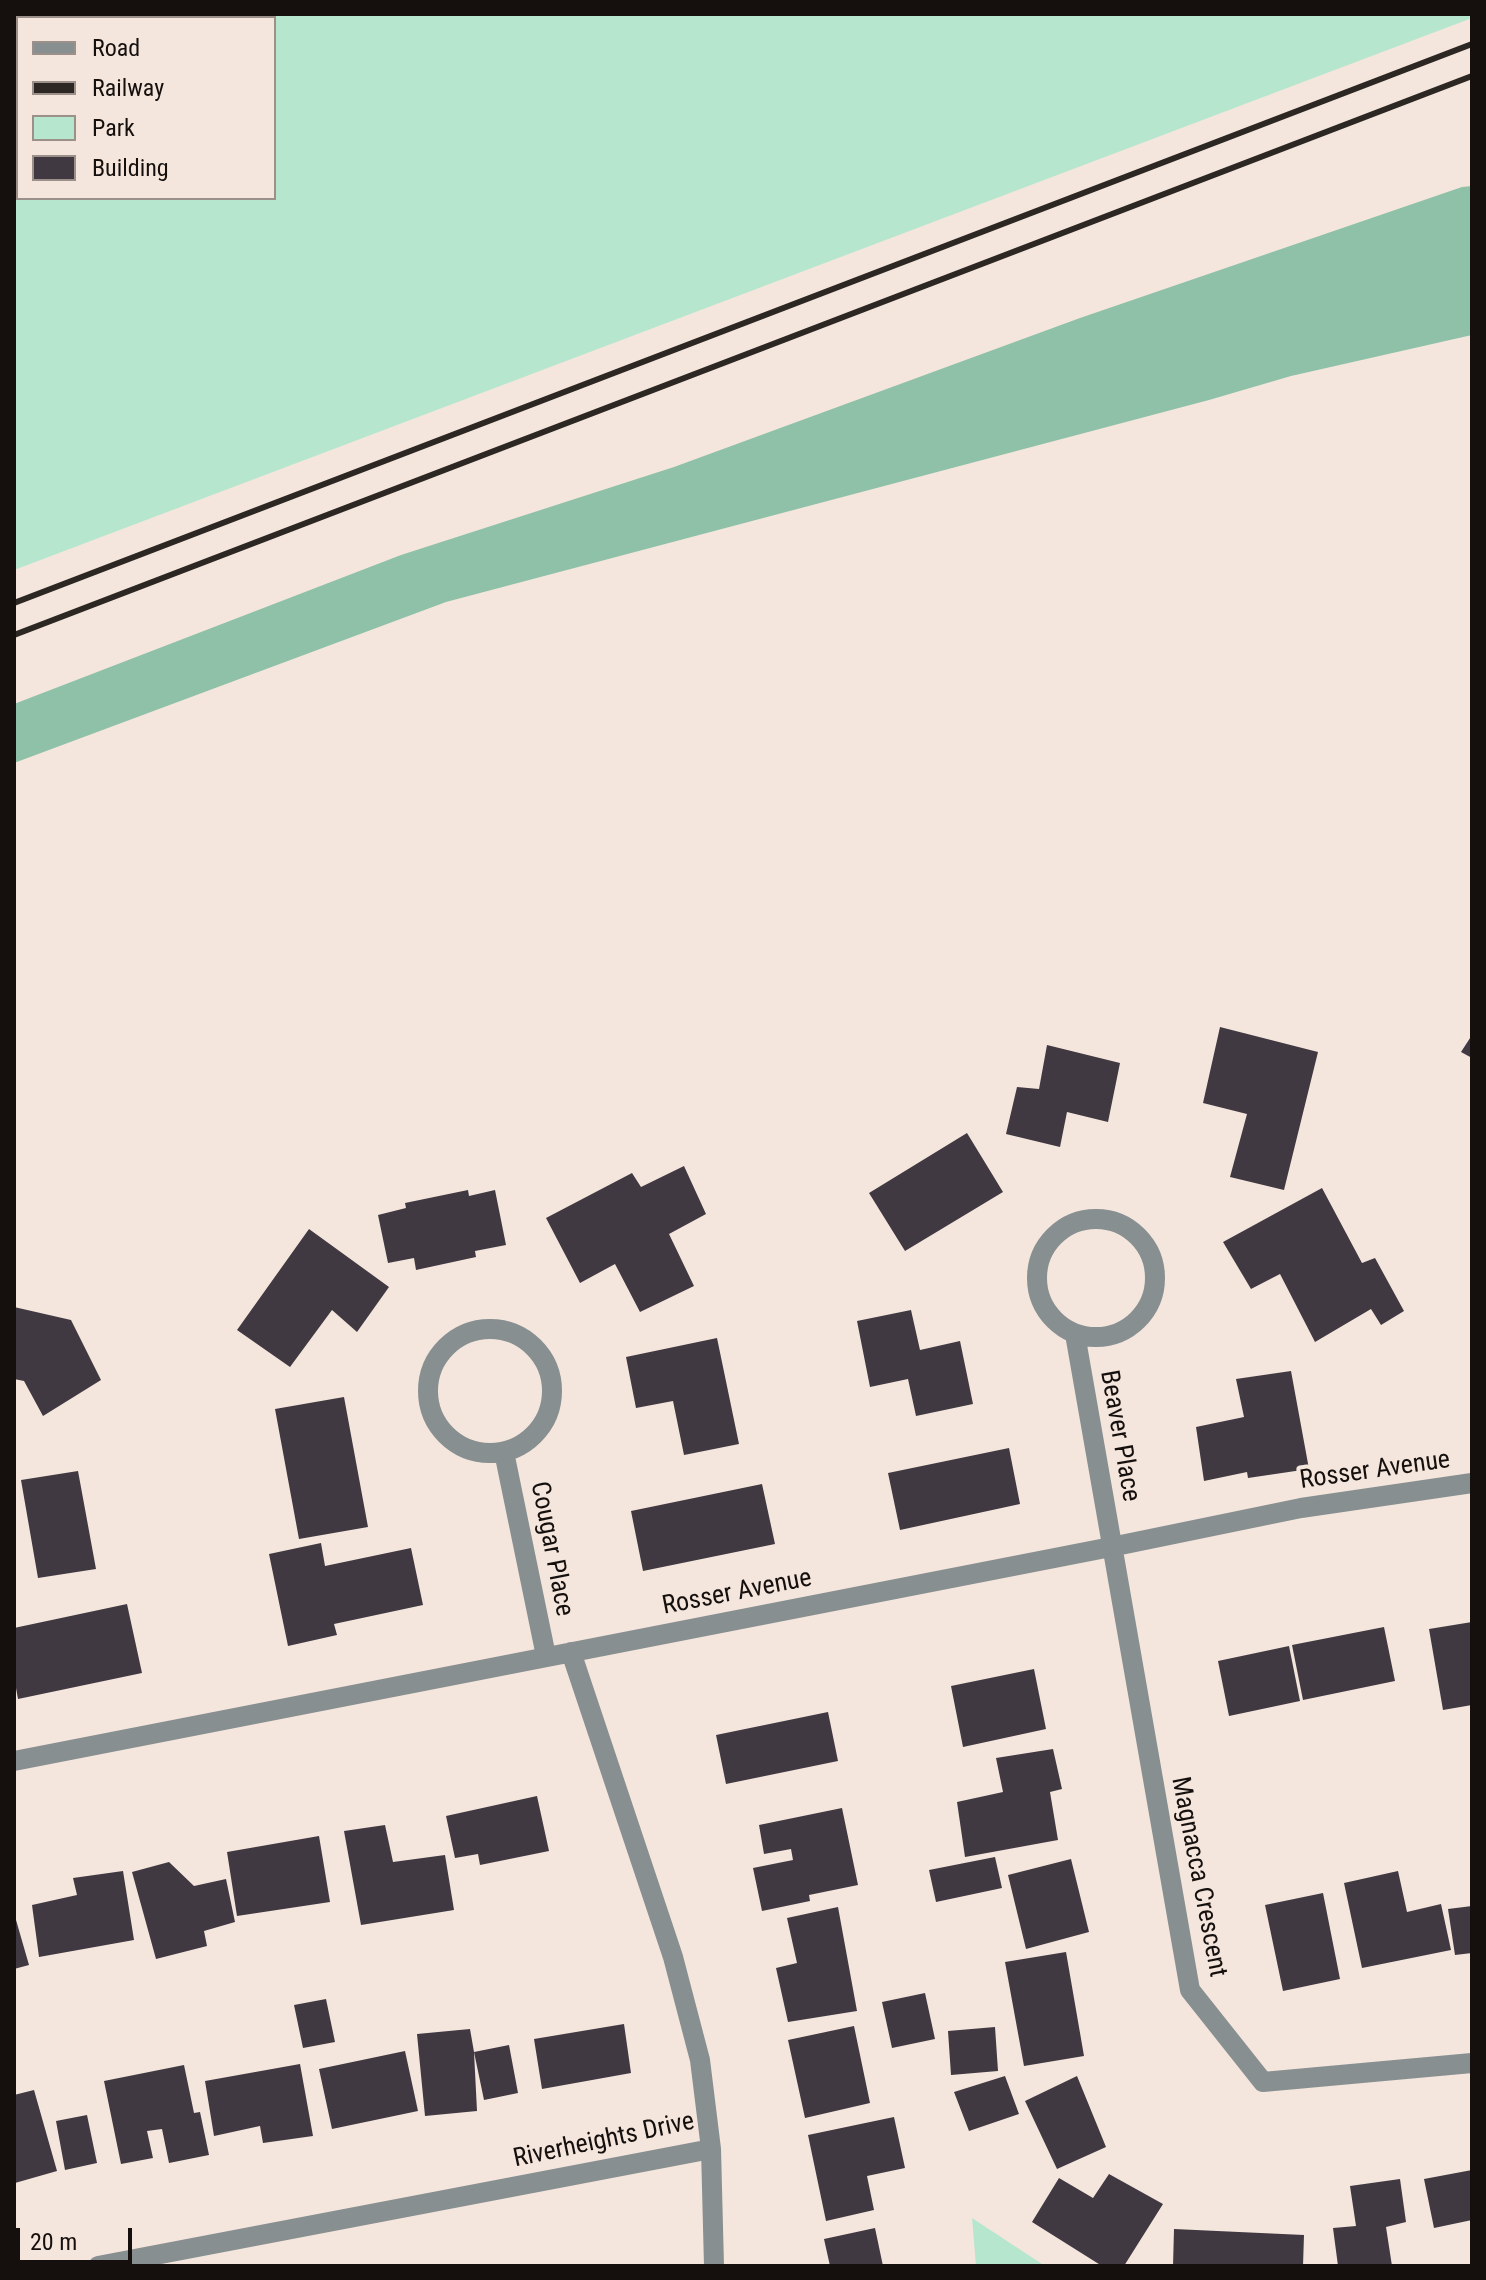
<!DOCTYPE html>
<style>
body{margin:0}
#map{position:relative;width:1486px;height:2280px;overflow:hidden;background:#f4e6dd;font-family:"Roboto Condensed",sans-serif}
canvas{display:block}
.frame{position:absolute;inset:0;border:16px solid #15100e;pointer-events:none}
.legend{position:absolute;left:16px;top:16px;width:260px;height:184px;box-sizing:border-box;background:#f4e6dd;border:2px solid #9b908a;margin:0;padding:10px 14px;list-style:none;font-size:24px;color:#15100e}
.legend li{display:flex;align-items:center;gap:16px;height:40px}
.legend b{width:40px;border:2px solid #9b908a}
.scale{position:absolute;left:16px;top:2228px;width:116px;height:36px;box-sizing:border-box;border:4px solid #15100e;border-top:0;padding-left:10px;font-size:24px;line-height:28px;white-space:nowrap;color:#15100e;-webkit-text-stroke:6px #f4e6dd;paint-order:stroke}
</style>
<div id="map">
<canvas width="1486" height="2280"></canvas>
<div class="frame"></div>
<ul class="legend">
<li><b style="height:10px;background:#888f91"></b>Road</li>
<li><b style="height:10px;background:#2d2724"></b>Railway</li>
<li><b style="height:22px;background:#b6e6ce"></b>Park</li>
<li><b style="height:22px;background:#413942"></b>Building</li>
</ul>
<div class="scale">20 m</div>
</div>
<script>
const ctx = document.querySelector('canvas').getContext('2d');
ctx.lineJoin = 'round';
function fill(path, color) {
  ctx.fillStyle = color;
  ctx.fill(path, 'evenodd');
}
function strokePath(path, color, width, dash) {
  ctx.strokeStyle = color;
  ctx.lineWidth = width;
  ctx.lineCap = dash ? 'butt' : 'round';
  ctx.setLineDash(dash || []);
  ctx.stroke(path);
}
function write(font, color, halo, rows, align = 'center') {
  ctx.font = font + ' "Roboto Condensed",sans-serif';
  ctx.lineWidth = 8;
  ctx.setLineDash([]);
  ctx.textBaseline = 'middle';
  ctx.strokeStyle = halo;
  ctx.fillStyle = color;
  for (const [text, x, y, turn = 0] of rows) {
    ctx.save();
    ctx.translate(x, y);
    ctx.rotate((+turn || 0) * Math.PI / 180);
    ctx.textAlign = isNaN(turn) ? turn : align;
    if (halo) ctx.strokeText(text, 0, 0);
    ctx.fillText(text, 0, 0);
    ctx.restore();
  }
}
const green = new Path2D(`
 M 14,14 L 1472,14 L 1472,18 L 14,570 ZM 18,18 L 274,18 L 274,198 L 18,198 Z
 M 972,2217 L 972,2218 L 1045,2266 L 976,2266 Z`);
const forest = new Path2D(`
 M 1472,186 L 1472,335 L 1291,376 L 1209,400 L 446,602 L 14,763 L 14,704 L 401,555 L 674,467 L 1080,318 L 1462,187 Z`);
const building = new Path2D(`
 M 1220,1027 L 1318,1052 L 1284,1190 L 1230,1177 L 1247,1114 L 1203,1103 Z
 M 1472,1035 L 1472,1058 L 1461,1052 Z
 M 1047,1045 L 1120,1063 L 1108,1122 L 1067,1112 L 1060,1147 L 1006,1134 L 1017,1087 L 1039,1089 Z
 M 967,1133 L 1003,1192 L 905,1251 L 869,1193 Z
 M 684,1166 L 706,1214 L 669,1234 L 694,1286 L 640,1312 L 615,1264 L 580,1283 L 546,1218 L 632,1173 L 641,1187 Z
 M 1322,1188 L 1362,1263 L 1375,1258 L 1404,1311 L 1381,1325 L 1371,1309 L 1315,1342 L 1280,1274 L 1251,1289 L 1223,1242 Z
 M 468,1190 L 469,1196 L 495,1190 L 506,1245 L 475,1251 L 476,1257 L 416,1270 L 414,1258 L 388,1263 L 378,1215 L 406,1208 L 405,1203 Z
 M 309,1229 L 389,1287 L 357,1332 L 332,1310 L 290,1367 L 237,1330 Z
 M 14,1307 L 71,1320 L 101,1380 L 43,1416 L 24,1381 L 14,1379 Z
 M 911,1310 L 920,1350 L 960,1341 L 973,1404 L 916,1416 L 908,1379 L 870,1387 L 857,1321 Z
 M 717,1338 L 739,1444 L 684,1455 L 673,1401 L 636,1408 L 626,1357 Z
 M 1291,1371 L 1309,1469 L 1248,1478 L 1247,1472 L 1204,1481 L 1196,1427 L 1244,1417 L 1236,1379 Z
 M 344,1397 L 368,1527 L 299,1539 L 275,1409 Z
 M 1009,1448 L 1020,1504 L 900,1530 L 888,1473 Z
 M 78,1471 L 96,1569 L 38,1578 L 21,1480 Z
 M 762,1484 L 775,1544 L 643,1571 L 631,1511 Z
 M 321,1543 L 325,1566 L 411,1548 L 423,1605 L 334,1624 L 337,1635 L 288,1646 L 269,1554 Z
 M 127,1604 L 142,1673 L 18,1699 L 14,1677 L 14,1628 Z
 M 1472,1622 L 1472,1705 L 1443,1710 L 1429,1629 Z
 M 1384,1627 L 1395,1681 L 1303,1700 L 1292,1645 Z
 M 1289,1646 L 1300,1701 L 1229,1716 L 1218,1661 Z
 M 1034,1669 L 1046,1729 L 963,1747 L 951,1686 Z
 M 828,1712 L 838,1761 L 726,1784 L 716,1735 Z
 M 1053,1749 L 1062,1789 L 1050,1792 L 1058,1840 L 965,1857 L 957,1802 L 1003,1792 L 996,1758 Z
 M 537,1796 L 549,1851 L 480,1865 L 478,1854 L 455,1858 L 446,1816 Z
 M 842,1808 L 858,1885 L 809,1895 L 810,1901 L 762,1911 L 753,1868 L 793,1860 L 791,1849 L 764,1854 L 759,1825 Z
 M 385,1825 L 393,1862 L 445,1855 L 454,1910 L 361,1925 L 344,1831 Z
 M 319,1836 L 330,1902 L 237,1916 L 227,1852 Z
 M 995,1857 L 1002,1888 L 936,1902 L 929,1870 Z
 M 1071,1859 L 1089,1932 L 1026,1949 L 1008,1875 Z
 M 169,1862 L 194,1886 L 226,1879 L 235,1922 L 204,1931 L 207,1946 L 156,1959 L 132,1872 Z
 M 123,1871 L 134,1940 L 39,1957 L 32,1905 L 77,1895 L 73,1878 Z
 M 1398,1871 L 1407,1912 L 1441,1904 L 1451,1950 L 1362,1968 L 1344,1883 Z
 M 1323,1893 L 1340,1979 L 1283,1991 L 1265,1905 Z
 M 1472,1906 L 1472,1953 L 1455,1955 L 1448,1909 Z
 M 838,1907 L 857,2011 L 788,2022 L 776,1968 L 797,1963 L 787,1918 Z
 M 14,1913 L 29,1965 L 14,1969 Z
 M 1066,1952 L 1084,2056 L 1024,2066 L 1005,1962 Z
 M 925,1993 L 935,2039 L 892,2048 L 882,2002 Z
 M 326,1999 L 335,2042 L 303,2048 L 294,2005 Z
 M 624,2024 L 631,2073 L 542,2089 L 534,2039 Z
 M 854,2026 L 870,2103 L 805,2118 L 788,2040 Z
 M 995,2027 L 998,2071 L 951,2075 L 948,2031 Z
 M 470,2029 L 474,2052 L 477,2111 L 425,2116 L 417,2034 Z
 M 509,2045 L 518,2093 L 484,2100 L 474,2052 Z
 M 405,2051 L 418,2111 L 332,2129 L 319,2069 Z
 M 300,2064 L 313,2136 L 263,2143 L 260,2126 L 214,2136 L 205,2081 Z
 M 184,2065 L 194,2113 L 200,2112 L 209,2155 L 169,2163 L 162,2129 L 147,2131 L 153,2158 L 121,2164 L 104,2081 Z
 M 1005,2076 L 1019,2114 L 969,2131 L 954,2092 Z
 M 1077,2076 L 1106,2147 L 1057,2169 L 1025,2101 Z
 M 34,2090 L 57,2171 L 15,2183 L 14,2095 Z
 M 87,2115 L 97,2163 L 65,2170 L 56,2121 Z
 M 894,2117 L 905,2168 L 867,2176 L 874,2210 L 826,2221 L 808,2135 Z
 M 1472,2170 L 1472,2220 L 1434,2228 L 1424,2179 Z
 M 1109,2174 L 1163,2204 L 1124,2266 L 1102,2266 L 1032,2222 L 1059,2178 L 1093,2198 Z
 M 1400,2179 L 1406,2222 L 1386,2227 L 1392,2266 L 1338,2266 L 1333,2228 L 1356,2226 L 1350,2186 Z
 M 875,2228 L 883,2266 L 830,2266 L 824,2239 Z
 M 1174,2229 L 1304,2235 L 1303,2266 L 1173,2266 Z`);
const minor = new Path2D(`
 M1037 1278a59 59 0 1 1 118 0a59 59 0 1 1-118 0Z
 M428 1391a62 62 0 1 1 124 0a62 62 0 1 1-124 0Z
 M 1075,1334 L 1190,1990 L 1263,2082 L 1472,2063
 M 504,1452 L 546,1656
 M 571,1652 L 673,1957 L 700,2060 L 711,2149 L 714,2266
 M 14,1761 L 1111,1547 L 1301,1508 L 1472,1483
 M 98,2266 L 711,2149`);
const rail = new Path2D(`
 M 14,603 L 1472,44
 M 14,635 L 1472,76`);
const streetNames = [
 ["Beaver Place",1119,1436,80],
 ["Rosser Avenue",1375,1471,-8],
 ["Cougar Place",551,1549,79],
 ["Rosser Avenue",737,1593,-11],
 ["Magnacca Crescent",1198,1877,79],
 ["Riverheights Drive",604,2141,-12]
];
fill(green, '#b6e6ce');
fill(forest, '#8fc1a9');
fill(building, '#413942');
strokePath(minor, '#888f91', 20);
strokePath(rail, '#2d2724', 6);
write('26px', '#15100e', '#f4e6dd', streetNames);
</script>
